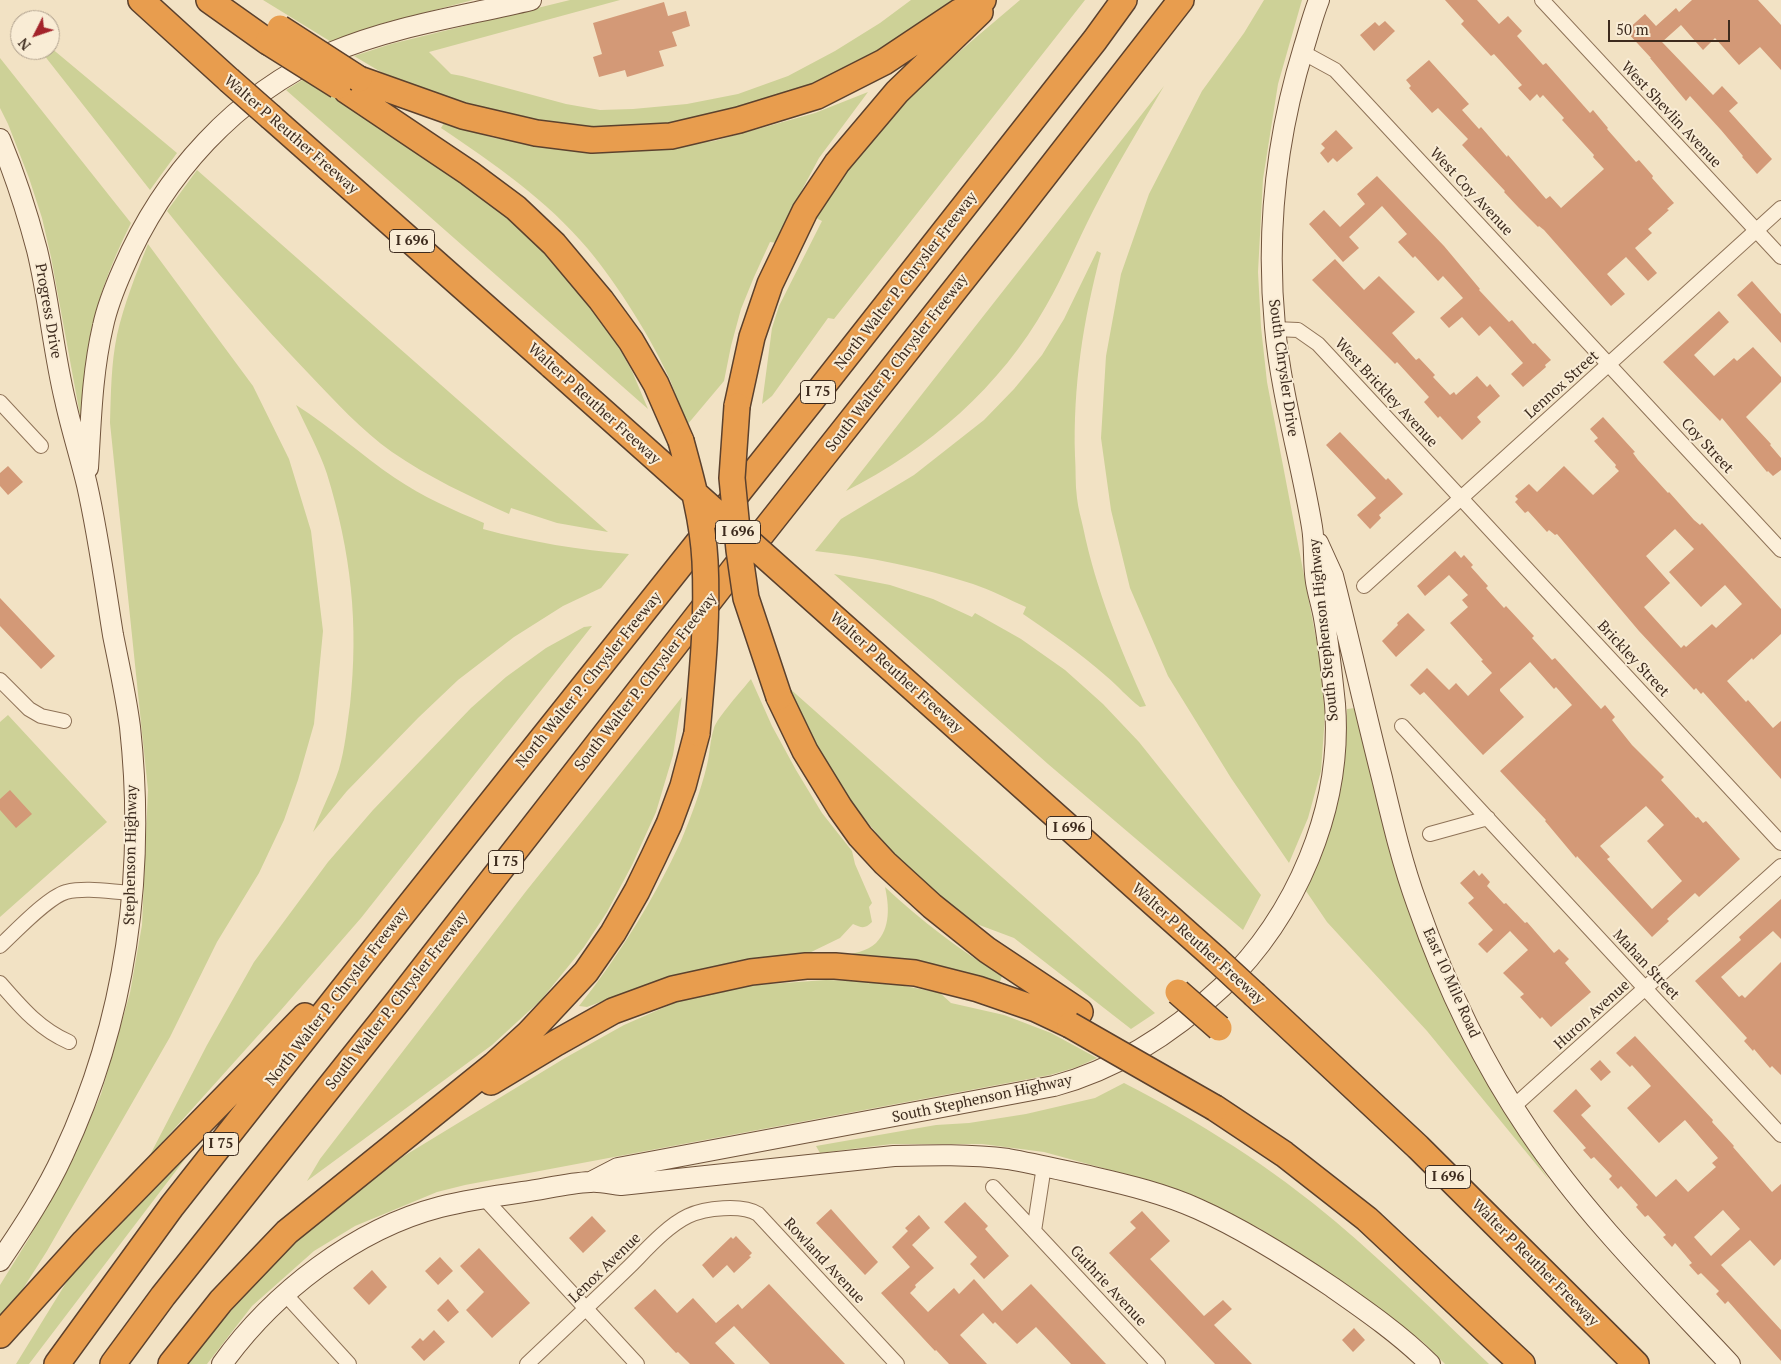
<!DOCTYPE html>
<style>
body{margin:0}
#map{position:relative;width:1781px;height:1364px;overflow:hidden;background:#f2e2c4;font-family:"PT Serif",serif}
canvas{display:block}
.north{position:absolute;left:10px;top:10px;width:50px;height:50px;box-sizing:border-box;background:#f9ecd5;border:1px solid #ae9f8c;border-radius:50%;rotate:229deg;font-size:14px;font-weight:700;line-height:20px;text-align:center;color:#3d2b1e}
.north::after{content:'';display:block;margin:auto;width:18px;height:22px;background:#a3232a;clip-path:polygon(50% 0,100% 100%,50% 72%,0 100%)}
.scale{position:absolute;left:1608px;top:20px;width:122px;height:22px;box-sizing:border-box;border:2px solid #3d2b1e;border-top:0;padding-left:6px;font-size:15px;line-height:18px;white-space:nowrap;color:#3d2b1e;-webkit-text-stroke:4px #f9ecd5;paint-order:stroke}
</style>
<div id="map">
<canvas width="1781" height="1364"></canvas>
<div class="north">N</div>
<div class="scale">50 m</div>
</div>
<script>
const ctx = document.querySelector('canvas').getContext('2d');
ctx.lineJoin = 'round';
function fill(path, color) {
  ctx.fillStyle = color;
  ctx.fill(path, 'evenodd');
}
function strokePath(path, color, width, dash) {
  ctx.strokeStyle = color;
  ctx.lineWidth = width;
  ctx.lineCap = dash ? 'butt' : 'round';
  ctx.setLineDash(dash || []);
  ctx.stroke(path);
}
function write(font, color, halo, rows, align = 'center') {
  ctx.font = font + ' "PT Serif",serif';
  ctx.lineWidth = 4;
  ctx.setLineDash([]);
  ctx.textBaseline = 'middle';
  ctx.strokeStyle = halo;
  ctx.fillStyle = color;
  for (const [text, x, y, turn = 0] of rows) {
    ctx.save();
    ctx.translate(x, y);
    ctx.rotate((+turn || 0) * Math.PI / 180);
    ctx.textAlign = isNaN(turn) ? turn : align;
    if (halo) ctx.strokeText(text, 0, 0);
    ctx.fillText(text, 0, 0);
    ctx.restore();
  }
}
const green = new Path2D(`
 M 263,0 L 473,0 L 377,25 L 333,43 Z
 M 570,0 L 620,0 L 429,52 L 451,74 L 462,76 L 566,104 L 600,110 L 633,109 L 687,104 L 738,94 L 788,76 L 835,51 L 880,23 L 911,0 L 958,0 L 845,73 L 767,104 L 665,126 L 603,129 L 530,121 L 435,96 L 381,72 L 354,56 L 391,44 Z
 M 1020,0 L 1085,0 L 834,319 L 828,318 L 772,396 L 762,404 L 772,328 L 779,306 L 822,221 L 816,218 C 835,189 853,161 876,135 C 918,84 970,43 1020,0 Z
 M 1264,0 L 1302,0 L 1278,84 L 1263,179 L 1258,272 L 1261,327 L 1267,382 L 1320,659 L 1325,715 L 1321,771 L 1308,818 L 1289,863 L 1231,778 L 1168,676 L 1130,588 L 1111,510 L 1101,438 L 1106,356 L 1121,274 L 1149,194 L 1202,91 L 1244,33 Z
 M 50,47 L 177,153 L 150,190 L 40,50 L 50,50 Z
 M 0,58 L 131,223 C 110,265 94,307 87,353 C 83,377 83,402 82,426 L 51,257 L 42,218 L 29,178 L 8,124 L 0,108 Z
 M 309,76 L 479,190 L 556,259 L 610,332 L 632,371 L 648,409 L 286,90 Z
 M 1164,86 C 1140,127 1115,168 1093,211 C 1077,242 1064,275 1046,306 C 1001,386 928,450 846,491 Z
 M 868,92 L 819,158 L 794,205 L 777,243 L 770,242 L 754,277 L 741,309 L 731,346 L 724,381 L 687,425 C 681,410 676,396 671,382 C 652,339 618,285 588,249 C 547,200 493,163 441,128 L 444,123 L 494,138 L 549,146 L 658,149 L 714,141 L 765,127 L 815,113 Z
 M 197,170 L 608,532 L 557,523 L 511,508 L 509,514 C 469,496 428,477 392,452 C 361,430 335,401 309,374 C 259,322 212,267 167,211 Z
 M 148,244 L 253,386 L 289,459 L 311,531 L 323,631 L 314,724 L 298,780 L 284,820 L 259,873 L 217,942 L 170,1037 L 47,1251 L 17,1298 L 0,1316 L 0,1285 L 28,1240 L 77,1149 L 101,1094 L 130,993 L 142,925 L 148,790 L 110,423 C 111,393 111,364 117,335 C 124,304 136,274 148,244 Z
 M 1097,251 L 1101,253 C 1083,320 1073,387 1075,456 C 1076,470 1075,484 1077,498 C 1078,508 1081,518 1083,527 C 1096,590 1120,648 1146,706 L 1140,707 C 1128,698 1118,686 1106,676 C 1080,653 1051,633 1023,614 L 1026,607 C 1008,599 991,590 973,584 C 921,567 869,557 815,551 L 841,519 L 914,475 L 984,420 L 1014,389 L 1042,355 L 1064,319 Z
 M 296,405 C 331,427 361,455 395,478 C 423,497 453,510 484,523 L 483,529 C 531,542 579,550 629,554 L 601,588 L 563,606 L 514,637 L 458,680 L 418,718 L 347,791 L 313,832 C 321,811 332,790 339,769 C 345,749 347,726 350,705 C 359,624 351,552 327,474 C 319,450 306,427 296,405 Z
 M 834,574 L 890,585 L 933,599 L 972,617 L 975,613 L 1021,639 L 1065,670 L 1103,704 L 1139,742 L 1261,895 L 1243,930 L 1048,764 Z
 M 592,626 L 361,918 L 281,1010 L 149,1157 L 207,1045 L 254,962 L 328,862 L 373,810 L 471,708 L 506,677 L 546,648 L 584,627 Z
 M 751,679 L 772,726 L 796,770 L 822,813 L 852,851 L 855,864 L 872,903 L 869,907 L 872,922 C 865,929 862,928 853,924 L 840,938 L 805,955 L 782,956 L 691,972 L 654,982 L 587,1007 L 579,1006 C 619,956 654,899 681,841 C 691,817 701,790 707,765 C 710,753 710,740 714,728 C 717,718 743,689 751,679 Z
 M 788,687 L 1155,1013 L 1131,1029 L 1014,938 L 974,923 L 938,894 L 894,854 L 853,805 L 823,757 Z
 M 682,697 L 673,755 L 656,812 L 632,865 L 607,912 L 584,947 L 541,1000 L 492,1045 L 307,1181 L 320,1159 L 527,890 Z
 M 1355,708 L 1408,908 L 1432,970 L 1468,1046 L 1505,1112 L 1549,1180 L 1427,1031 L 1327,922 L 1306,891 C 1334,832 1346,773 1347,709 Z
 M 8,715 L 107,822 L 0,917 L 0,722 Z
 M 885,887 C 921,921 960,950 1002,976 L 999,985 L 840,957 C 851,954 868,951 876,943 C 891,928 889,905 885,887 Z
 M 826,980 L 885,982 L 940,993 L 951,1003 L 1004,1015 L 1051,1033 L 1097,1058 L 1077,1067 L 1050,1075 L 465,1185 L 437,1192 L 355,1226 L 314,1251 L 252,1306 L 207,1364 L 187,1364 L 228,1314 L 287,1250 L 340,1205 L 404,1156 L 565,1058 L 624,1025 L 690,996 L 756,985 Z
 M 1124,1083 C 1199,1121 1272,1168 1336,1222 C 1389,1267 1439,1316 1489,1364 L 1445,1364 L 1423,1342 L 1343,1282 L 1259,1228 L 1174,1189 L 1121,1173 L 1044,1152 L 982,1144 L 892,1144 L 820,1153 L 816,1146 L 936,1125 L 969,1123 L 1026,1114 L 1095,1098 Z
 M 185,1159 L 29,1364 L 16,1364 L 69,1278 L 161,1179 Z`);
const building = new Path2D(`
 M 1445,0 L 1477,0 L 1499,24 L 1508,16 L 1522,31 L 1517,36 L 1543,65 L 1546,63 L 1590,113 L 1593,110 L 1608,128 L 1607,129 L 1636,162 L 1639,160 L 1653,176 L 1652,178 L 1674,203 L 1667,209 L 1669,210 L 1648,229 L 1652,233 L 1635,248 L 1657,273 L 1648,281 L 1626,257 L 1607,274 L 1625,294 L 1611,306 L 1544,230 L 1539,226 L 1538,227 L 1519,208 L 1504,192 L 1505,191 L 1462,145 L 1468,139 L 1438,108 L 1432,113 L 1409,88 L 1411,86 L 1406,80 L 1429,60 L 1469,104 L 1462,110 L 1479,129 L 1481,127 L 1507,157 L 1508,155 L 1546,199 L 1550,196 L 1561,208 L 1604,169 L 1593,157 L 1594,155 L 1562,120 L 1564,118 L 1543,95 L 1540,98 L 1537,94 L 1530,101 L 1518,88 L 1522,85 L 1494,54 L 1491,56 L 1461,24 L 1464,21 Z
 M 1692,0 L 1758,0 L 1781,25 L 1781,70 L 1760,47 L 1739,65 L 1715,38 L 1703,50 L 1681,25 L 1662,42 L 1713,95 L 1722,86 L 1738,103 L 1729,111 L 1772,159 L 1757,174 L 1742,157 L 1743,156 L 1721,130 L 1690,96 L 1686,101 L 1650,58 L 1651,58 L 1626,31 L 1645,14 L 1656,26 L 1676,8 L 1679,12 Z
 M 664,2 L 668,16 L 686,11 L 690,26 L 672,32 L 677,46 L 659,51 L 664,66 L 627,77 L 625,70 L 599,77 L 593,57 L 602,54 L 593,23 Z
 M 1385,21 L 1395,31 L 1374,51 L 1360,35 L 1375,22 L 1379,26 Z
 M 1336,130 L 1353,148 L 1337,162 L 1333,158 L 1328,163 L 1320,153 L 1325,148 L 1321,144 Z
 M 1377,176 L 1444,246 L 1480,289 L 1479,290 L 1509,322 L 1512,320 L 1533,344 L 1535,343 L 1551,360 L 1545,365 L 1546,367 L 1523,387 L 1511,374 L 1523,363 L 1490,326 L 1479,336 L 1462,317 L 1449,328 L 1440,318 L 1463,298 L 1443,276 L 1438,281 L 1415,256 L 1413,258 L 1398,242 L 1407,234 L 1382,206 L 1349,237 L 1359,248 L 1343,262 L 1309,224 L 1324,210 L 1340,227 L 1365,204 L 1357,194 Z
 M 1335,259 L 1364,290 L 1379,276 L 1415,312 L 1392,333 L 1416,360 L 1419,358 L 1435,375 L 1433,377 L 1450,395 L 1454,392 L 1456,395 L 1477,376 L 1487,387 L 1490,384 L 1500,396 L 1477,417 L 1481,422 L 1462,440 L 1440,416 L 1438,418 L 1424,402 L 1429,397 L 1397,362 L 1395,364 L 1312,280 Z
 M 1752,281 L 1781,314 L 1781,343 L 1737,295 Z
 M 1719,311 L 1729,322 L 1694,355 L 1714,376 L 1734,358 L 1737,361 L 1753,347 L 1781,377 L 1781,382 L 1746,417 L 1771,444 L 1770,445 L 1781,458 L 1781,470 L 1773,476 L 1768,471 L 1767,472 L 1722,418 L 1720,421 L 1663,362 Z
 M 1603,417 L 1635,452 L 1633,453 L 1638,460 L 1668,493 L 1669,492 L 1694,520 L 1700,525 L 1702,523 L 1781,609 L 1781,634 L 1753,660 L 1752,658 L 1727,681 L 1746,702 L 1748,700 L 1773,728 L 1781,721 L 1781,779 L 1703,692 L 1701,694 L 1696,688 L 1694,690 L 1639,631 L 1557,534 L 1555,535 L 1549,530 L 1547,532 L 1528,511 L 1525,513 L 1515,502 L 1518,499 L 1515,496 L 1529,484 L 1537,492 L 1564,466 L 1593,495 L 1619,471 L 1615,467 L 1616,465 L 1594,441 L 1598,438 L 1590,429 ZM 1675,529 L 1694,549 L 1669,572 L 1701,607 L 1725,585 L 1742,604 L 1716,628 L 1712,624 L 1686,647 L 1684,645 L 1681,648 L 1644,607 L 1670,583 L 1646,556 Z
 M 1340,432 L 1386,480 L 1388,478 L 1403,494 L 1379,515 L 1381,518 L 1370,529 L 1357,515 L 1376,498 L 1326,445 Z
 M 8,466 L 23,482 L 8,495 L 0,486 L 0,473 Z
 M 1455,551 L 1461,558 L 1464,555 L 1473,565 L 1471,567 L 1488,586 L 1486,588 L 1504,608 L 1506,606 L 1534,636 L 1532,638 L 1552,660 L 1555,658 L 1601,709 L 1605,705 L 1615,717 L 1612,720 L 1632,745 L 1664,777 L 1661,780 L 1696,818 L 1698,817 L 1703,823 L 1706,821 L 1740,859 L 1699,897 L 1695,893 L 1667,919 L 1669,921 L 1652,937 L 1577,856 L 1576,858 L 1545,821 L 1546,820 L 1500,771 L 1572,705 L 1556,687 L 1554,689 L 1530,662 L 1500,689 L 1500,691 L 1524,717 L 1483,755 L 1424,692 L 1420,695 L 1410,685 L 1427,668 L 1449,690 L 1456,683 L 1468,696 L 1492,673 L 1481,661 L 1483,660 L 1450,623 L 1468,607 L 1462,600 L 1468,595 L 1449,575 L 1425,596 L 1417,586 ZM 1646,806 L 1664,825 L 1647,841 L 1682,881 L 1652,909 L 1607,859 L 1610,857 L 1600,846 Z
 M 0,598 L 55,656 L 41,669 L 0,626 Z
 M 1408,613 L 1425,630 L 1396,657 L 1382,641 L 1398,625 L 1397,623 Z
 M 10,790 L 32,814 L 16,828 L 0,810 L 0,799 Z
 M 1474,870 L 1479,876 L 1482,873 L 1490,882 L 1487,886 L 1504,904 L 1506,903 L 1525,923 L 1527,922 L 1554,953 L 1559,949 L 1569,959 L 1565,963 L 1591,992 L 1551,1027 L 1542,1017 L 1540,1019 L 1520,997 L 1524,994 L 1503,973 L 1528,950 L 1510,931 L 1487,953 L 1478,944 L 1493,930 L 1468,903 L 1474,898 L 1460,883 Z
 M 1781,899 L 1781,939 L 1773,931 L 1721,977 L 1739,997 L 1742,995 L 1745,998 L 1781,962 L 1781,1075 L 1772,1066 L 1770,1068 L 1754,1049 L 1753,1051 L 1744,1041 L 1747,1038 L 1695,981 L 1741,940 L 1739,937 Z
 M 1635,1036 L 1713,1120 L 1712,1122 L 1734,1146 L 1733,1147 L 1772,1192 L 1781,1184 L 1781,1259 L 1774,1266 L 1750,1240 L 1721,1265 L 1781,1330 L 1781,1361 L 1728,1301 L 1725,1304 L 1716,1294 L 1719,1291 L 1701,1273 L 1698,1275 L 1689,1265 L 1692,1263 L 1675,1243 L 1672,1247 L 1663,1237 L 1666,1235 L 1648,1215 L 1645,1217 L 1636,1207 L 1638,1205 L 1621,1186 L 1618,1189 L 1609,1179 L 1612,1176 L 1594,1157 L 1591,1159 L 1583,1150 L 1586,1148 L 1553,1111 L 1576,1089 L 1591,1106 L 1581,1115 L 1656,1197 L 1676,1179 L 1688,1192 L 1716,1167 L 1712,1163 L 1718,1158 L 1685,1120 L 1659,1143 L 1627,1108 L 1651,1086 L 1632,1065 L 1630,1067 L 1616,1053 ZM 1723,1210 L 1740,1229 L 1711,1256 L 1694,1237 Z
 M 1600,1060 L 1611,1072 L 1601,1081 L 1590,1069 Z
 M 965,1202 L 988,1226 L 985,1229 L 1009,1256 L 984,1279 L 970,1264 L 977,1257 L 944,1222 Z
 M 831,1209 L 878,1262 L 865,1275 L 816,1223 Z
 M 1142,1211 L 1170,1241 L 1150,1259 L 1204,1316 L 1223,1300 L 1232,1309 L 1214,1325 L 1252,1364 L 1215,1364 L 1109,1253 L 1136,1228 L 1130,1222 Z
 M 919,1215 L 930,1228 L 912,1245 L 934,1268 L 915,1285 L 916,1287 L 910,1293 L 928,1312 L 954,1288 L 959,1294 L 974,1279 L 1002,1311 L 1031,1284 L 1106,1364 L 1071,1364 L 1036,1327 L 1017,1344 L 995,1322 L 993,1324 L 983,1313 L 960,1335 L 987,1364 L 949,1364 L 936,1350 L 935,1351 L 881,1293 L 910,1267 L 892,1247 L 908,1231 L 905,1228 Z
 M 592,1216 L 606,1231 L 583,1253 L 569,1238 Z
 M 736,1236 L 752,1253 L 749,1256 L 751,1257 L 734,1273 L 727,1265 L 713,1278 L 702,1265 L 731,1237 L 733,1239 Z
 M 479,1248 L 530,1303 L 492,1338 L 466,1310 L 484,1292 L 460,1266 Z
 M 440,1257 L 453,1271 L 438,1285 L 425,1271 Z
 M 372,1270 L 387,1287 L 369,1305 L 353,1288 Z
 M 769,1284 L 845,1364 L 770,1364 L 734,1326 L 715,1343 L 735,1364 L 690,1364 L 678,1352 L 676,1353 L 634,1308 L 655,1289 L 677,1313 L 693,1298 L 716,1323 L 738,1304 L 742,1309 Z
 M 448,1299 L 459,1312 L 448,1322 L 437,1310 Z
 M 1354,1328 L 1365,1340 L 1353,1352 L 1342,1340 Z
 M 434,1330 L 445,1342 L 424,1361 L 411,1347 L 420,1338 L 423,1341 Z`);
const minor = new Path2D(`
 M 1542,0 L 1781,257
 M 1302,52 L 1335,70 L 1781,550
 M 1275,329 L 1298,330 L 1318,344 L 1781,843
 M 0,402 L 41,446
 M 1364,586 L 1781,208
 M 0,680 L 29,709 L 41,716 L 64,721
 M 1402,726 L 1781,1135
 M 1430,834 L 1488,818
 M 0,946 C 15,932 48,897 66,892 C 87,887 111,892 133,893
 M 0,983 C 21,1007 39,1029 69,1042
 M 1513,1107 L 1781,866
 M 993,1187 L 1158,1364
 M 484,1198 L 637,1364
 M 1034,1231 L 1044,1166
 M 285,1294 L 349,1364
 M 527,1364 C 561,1332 596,1299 630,1266 C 646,1250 667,1226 688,1216 C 705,1208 742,1204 758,1214 L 897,1364`);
const secondary = new Path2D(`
 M 0,139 C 15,175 27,212 37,250 C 49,299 53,350 65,400 C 71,428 80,456 87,485 C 98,534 105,585 113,635 C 119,665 126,696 130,727 C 146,874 126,1021 63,1155 C 46,1192 23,1227 0,1261
 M 88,468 C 91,420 92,373 103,326 C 107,307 115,287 123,269 C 163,175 236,95 330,53 C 393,26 464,16 531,0
 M 1318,543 L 1333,576 C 1350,643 1365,711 1382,778 C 1392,820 1402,863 1417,904 C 1445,984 1482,1062 1529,1131 C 1586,1216 1660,1289 1730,1364
 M 591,1182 L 618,1168 L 1054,1086 C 1117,1069 1174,1032 1222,987 C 1296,916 1343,808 1335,704 C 1332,676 1329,646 1324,618 C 1322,606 1318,594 1316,582 C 1313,564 1315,545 1312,527 C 1301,460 1281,395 1275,327 C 1266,233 1276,138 1304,47 C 1309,31 1313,15 1319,0
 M 222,1364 C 273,1293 355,1229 440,1207 C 468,1200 495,1196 523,1192 C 545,1189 568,1183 590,1182 C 600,1181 611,1184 621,1185 L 894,1156 C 932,1155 970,1154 1008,1159 C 1036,1164 1065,1171 1093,1177 C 1128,1185 1165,1194 1198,1209 C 1245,1230 1289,1258 1332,1287 C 1365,1310 1401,1335 1430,1364`);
const motorway = new Path2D(`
 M 141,0 L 229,80
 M 209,0 L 268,42
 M 359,79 L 463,116 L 536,133 L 592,140 L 671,136 L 739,120 L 817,96 L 884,62 L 959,12 L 983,0
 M 347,91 L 469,173 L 516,208 L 554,244 L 601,300 L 631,341 L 656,384 L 681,441
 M 271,117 L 552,366
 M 737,406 L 752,337 L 770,284 L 805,211 L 837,163 L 897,92 L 980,12
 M 779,697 L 805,751 L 840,808 L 860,836 L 885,863 L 932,906 L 987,950 L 1080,1012
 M 924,698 L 1215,958
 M 1255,995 L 1418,1147 L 1636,1364
 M 491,1082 L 556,1043 L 613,1011 L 673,989 L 751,972 L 806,966 L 835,966 L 915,973 L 978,989 L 1036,1009 L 1070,1025
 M 1215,1108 L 1284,1154 L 1367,1219 L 1522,1364
 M 0,1335 L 84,1242 L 305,1016
 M 57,1364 L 172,1206 L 389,931 L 811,401 L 1095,40 L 1124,0
 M 113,1364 L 163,1296 L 398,1001 L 734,569 L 1010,220 L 1181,0
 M 171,1364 L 221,1301 L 287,1232 L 494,1065 L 529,1033 L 586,972 L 613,933 L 637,891 L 654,856 L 669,824 L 683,786 L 697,733`);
const motorwayBridge = new Path2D(`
 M 280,28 L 359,79
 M 268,42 L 338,86
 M 229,80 L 271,117
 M 552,366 L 924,698
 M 737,406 L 732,478 L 739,550 L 746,598 L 779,697
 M 681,441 C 692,481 703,521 705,561 C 708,619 702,676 697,733
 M 1215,958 L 1255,995
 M 1178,992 L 1219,1028
 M 1070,1025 L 1215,1108`);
const shields = [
 [412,241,45],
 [818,392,35],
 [738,532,45],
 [1069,828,45],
 [506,862,35],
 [221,1144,35],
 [1448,1177,45]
];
const shieldNames = [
 ["I 696",412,241],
 ["I 75",818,392],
 ["I 696",738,532],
 ["I 696",1069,828],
 ["I 75",506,862],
 ["I 75",221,1144],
 ["I 696",1448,1177]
];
const streetNames = [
 ["West Shevlin Avenue",1671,115,47],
 ["Walter P Reuther Freeway",291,135,41],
 ["West Coy Avenue",1471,192,47],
 ["North Walter P. Chrysler Freeway",906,281,-52],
 ["Progress Drive",48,311,80],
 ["South Walter P. Chrysler Freeway",897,363,-52],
 ["South Chrysler Drive",1283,368,82],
 ["Lennox Street",1562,385,-42],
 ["West Brickley Avenue",1386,393,47],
 ["Walter P Reuther Freeway",594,404,42],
 ["Coy Street",1707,446,47],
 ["South Stephenson Highway",1324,630,-96],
 ["Brickley Street",1633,659,47],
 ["Walter P Reuther Freeway",896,673,42],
 ["North Walter P. Chrysler Freeway",589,680,-51],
 ["South Walter P. Chrysler Freeway",646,682,-52],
 ["Stephenson Highway",131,855,-89],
 ["Walter P Reuther Freeway",1198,944,42],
 ["Mahan Street",1646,965,47],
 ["East 10 Mile Road",1451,983,66],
 ["North Walter P. Chrysler Freeway",337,997,-52],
 ["South Walter P. Chrysler Freeway",397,1001,-52],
 ["Huron Avenue",1592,1015,-42],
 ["South Stephenson Highway",982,1099,-12],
 ["Rowland Avenue",824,1261,47],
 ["Walter P Reuther Freeway",1535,1263,45],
 ["Lenox Avenue",605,1268,-44],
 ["Guthrie Avenue",1108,1286,47]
];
fill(green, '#cdd197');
fill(building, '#d39977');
strokePath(minor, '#8f7358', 16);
strokePath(secondary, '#71543c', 22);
strokePath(motorway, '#5c412d', 28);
strokePath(minor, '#fcefd9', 14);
strokePath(secondary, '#fcefd9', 20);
strokePath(motorway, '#e89d4e', 25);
strokePath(motorwayBridge, '#5c412d', 28, []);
strokePath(motorwayBridge, '#e89d4e', 25);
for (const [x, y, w] of shields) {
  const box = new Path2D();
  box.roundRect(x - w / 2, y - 11.5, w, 23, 4);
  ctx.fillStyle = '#f9ecd5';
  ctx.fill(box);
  strokePath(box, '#3d2b1e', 1);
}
write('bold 14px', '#3d2b1e', null, shieldNames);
write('15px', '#3d2b1e', '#f9ecd5', streetNames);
</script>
